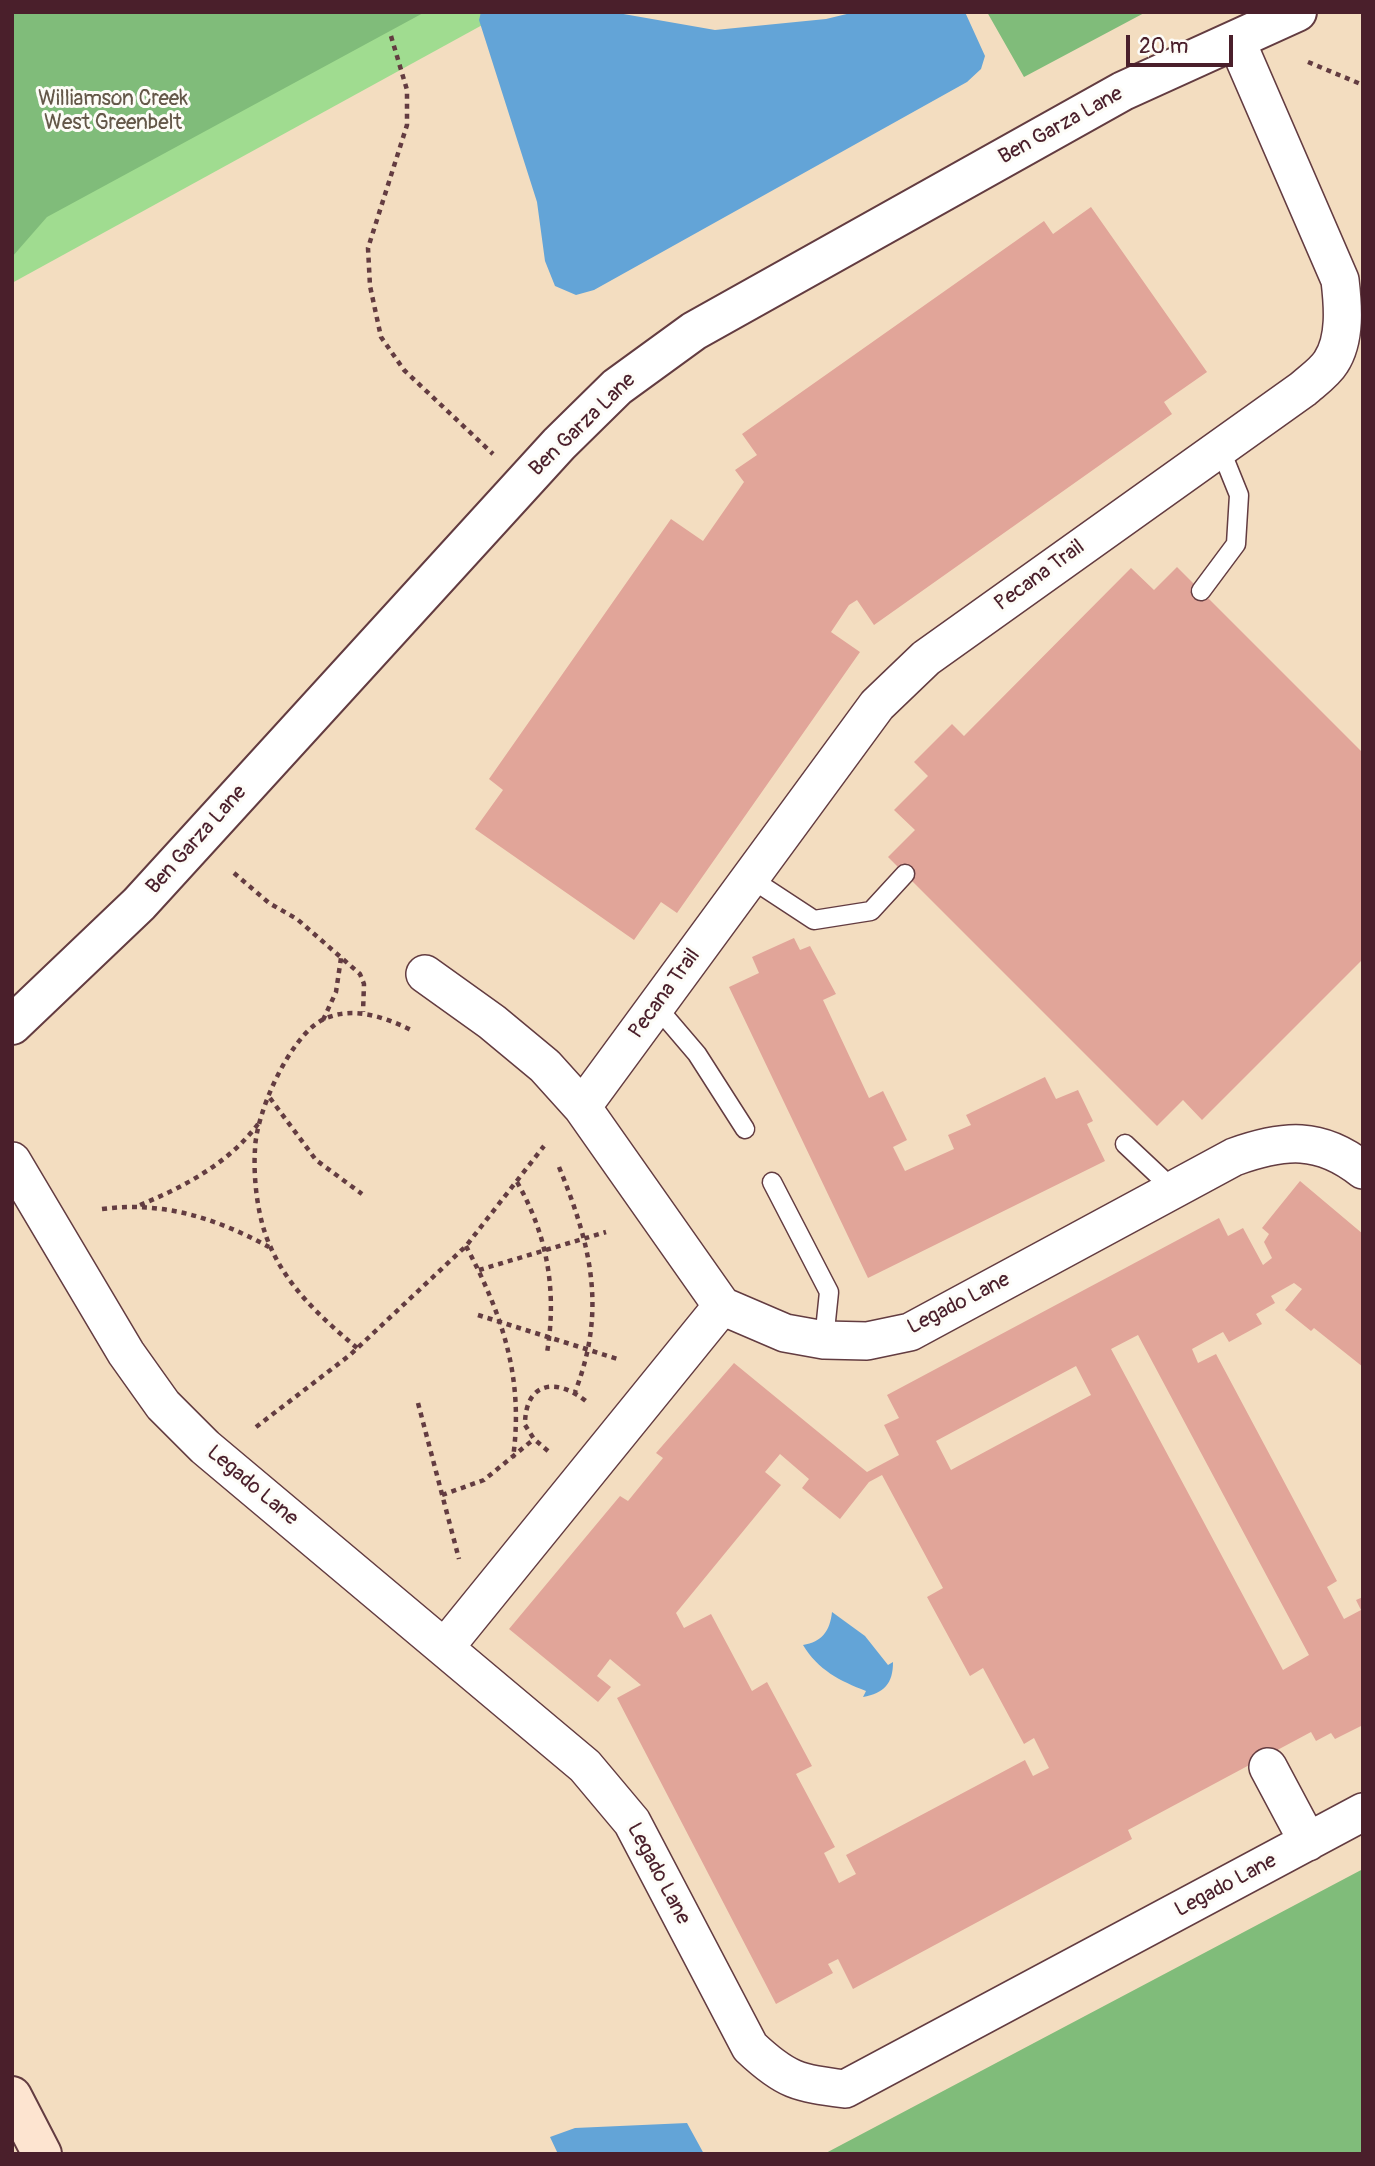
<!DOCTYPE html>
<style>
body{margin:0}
#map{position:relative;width:1375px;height:2166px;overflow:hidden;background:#f3ddc0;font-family:Pangolin,sans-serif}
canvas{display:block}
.frame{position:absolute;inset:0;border:14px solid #4a1f2b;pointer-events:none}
.scale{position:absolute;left:1126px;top:35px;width:107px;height:32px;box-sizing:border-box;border:4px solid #4a1f2b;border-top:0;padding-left:9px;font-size:21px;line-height:24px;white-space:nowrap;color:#4a1f2b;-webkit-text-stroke:5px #fdfcf7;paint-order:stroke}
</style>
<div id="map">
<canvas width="1375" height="2166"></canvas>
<div class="frame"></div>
<div class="scale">20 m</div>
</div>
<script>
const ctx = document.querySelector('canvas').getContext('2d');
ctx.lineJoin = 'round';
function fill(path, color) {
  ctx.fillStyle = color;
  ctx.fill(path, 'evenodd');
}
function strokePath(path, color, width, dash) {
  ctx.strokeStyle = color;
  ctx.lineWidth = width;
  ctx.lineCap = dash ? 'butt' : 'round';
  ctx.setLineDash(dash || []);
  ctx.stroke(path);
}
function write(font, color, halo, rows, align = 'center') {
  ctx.font = font + ' Pangolin,sans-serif';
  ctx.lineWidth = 6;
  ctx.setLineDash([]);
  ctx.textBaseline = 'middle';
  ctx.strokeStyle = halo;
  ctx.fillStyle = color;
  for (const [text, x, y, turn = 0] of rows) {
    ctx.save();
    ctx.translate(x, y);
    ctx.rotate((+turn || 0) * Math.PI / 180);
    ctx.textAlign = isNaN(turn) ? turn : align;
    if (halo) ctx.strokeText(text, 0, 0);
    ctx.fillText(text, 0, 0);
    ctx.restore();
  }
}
const green = new Path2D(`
 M 12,12 L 506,12 L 12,283 Z`);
const forest = new Path2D(`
 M 12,12 L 425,12 L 47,217 L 12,257 Z
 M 987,12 L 1146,12 L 1024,77 Z
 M 1363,1869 L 1363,2154 L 824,2154 Z`);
const water = new Path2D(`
 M 481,12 L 612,12 L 715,30 L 826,19 L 855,12 L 965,12 L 985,56 L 981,69 L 967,82 L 594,290 L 576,295 L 555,286 L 545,261 L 537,202 L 479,20 Z
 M 832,1612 L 865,1636 L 888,1665 L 893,1662 C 893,1684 884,1693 863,1697 L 866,1691 C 840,1681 818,1670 803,1645 C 822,1642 830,1631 832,1612 Z
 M 687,2123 L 704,2154 L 558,2154 L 550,2137 L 575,2128 Z`);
const building = new Path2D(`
 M 1091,207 L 1207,372 L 1164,402 L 1172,414 L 874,625 L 857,600 L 849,605 L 831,632 L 860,652 L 677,913 L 661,902 L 634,940 L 475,829 L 503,790 L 489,779 L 671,519 L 703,541 L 744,482 L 735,470 L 757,455 L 742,434 L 1044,221 L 1053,234 Z
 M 1177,567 L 1363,753 L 1363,959 L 1202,1120 L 1183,1100 L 1157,1126 L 888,857 L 915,830 L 894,810 L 928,776 L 914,762 L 952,724 L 964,736 L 1131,568 L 1154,590 Z
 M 794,938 L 800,950 L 810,946 L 836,994 L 823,1000 L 869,1098 L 883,1091 L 907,1140 L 893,1147 L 905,1171 L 954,1149 L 948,1135 L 971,1125 L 966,1115 L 1045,1077 L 1056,1099 L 1078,1090 L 1093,1121 L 1087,1124 L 1105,1161 L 868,1278 L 729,987 L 759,973 L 752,957 Z
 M 1300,1181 L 1363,1234 L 1363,1367 L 1314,1328 L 1311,1331 L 1285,1310 L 1302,1289 L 1294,1283 L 1271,1296 L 1275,1303 L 1256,1314 L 1262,1324 L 1229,1342 L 1223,1332 L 1192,1349 L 1198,1363 L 1216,1354 L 1337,1581 L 1327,1587 L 1344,1619 L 1361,1610 L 1356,1600 L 1363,1597 L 1363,1725 L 1335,1739 L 1331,1733 L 1316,1741 L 1311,1732 L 1128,1830 L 1132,1839 L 853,1989 L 838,1959 L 828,1964 L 833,1973 L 776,2004 L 617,1698 L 641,1685 L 610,1659 L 597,1676 L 611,1687 L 598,1702 L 509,1629 L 620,1496 L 628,1501 L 663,1458 L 656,1453 L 734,1363 L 867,1472 L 899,1455 L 884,1425 L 899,1418 L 887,1395 L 1219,1218 L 1228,1236 L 1243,1228 L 1263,1265 L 1272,1258 L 1264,1242 L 1269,1234 L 1262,1228 ZM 1138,1335 L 1309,1655 L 1283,1670 L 1111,1349 ZM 1076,1366 L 1091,1395 L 951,1470 L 936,1441 ZM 780,1454 L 809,1479 L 802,1488 L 840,1519 L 869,1482 L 882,1475 L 943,1588 L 927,1597 L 970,1676 L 983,1668 L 1024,1744 L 1034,1738 L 1049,1768 L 1033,1776 L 1025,1760 L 846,1855 L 856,1874 L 839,1883 L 824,1853 L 835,1847 L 796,1774 L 812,1766 L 767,1682 L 752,1691 L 711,1614 L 684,1628 L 676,1613 L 781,1485 L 765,1472 Z`);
const path = new Path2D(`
 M 391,36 L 407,90 L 407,125 L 368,248 L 370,286 L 381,337 L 404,370 L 493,454
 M 1308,62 L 1363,85
 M 234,873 L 269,903 L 297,919 L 360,974 L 364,984 L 363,1012
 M 323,1020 L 336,992 L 341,958
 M 270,1098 L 316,1160 L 362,1194
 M 559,1167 C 591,1245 607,1310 575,1392
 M 517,1182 C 548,1236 557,1292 547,1353
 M 140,1205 C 184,1187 229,1163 258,1124
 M 102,1209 C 163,1201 216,1218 269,1247
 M 466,1246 C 503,1316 524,1379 513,1458
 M 479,1270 L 606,1232
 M 478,1315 L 621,1360
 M 357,1348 C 324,1320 289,1289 271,1248 C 258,1221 253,1180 255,1149 C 256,1113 289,1038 322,1020 C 352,1005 385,1017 413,1031
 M 418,1403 L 459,1559
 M 256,1427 L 350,1355 L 466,1246 L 544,1146
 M 548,1451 L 534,1439 L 525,1425 C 525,1381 557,1377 587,1402
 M 442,1495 L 484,1480 L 534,1439`);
const service = new Path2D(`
 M 1201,591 L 1236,544 L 1239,495 L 1220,448
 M 750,878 L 814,920 L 871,911 L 905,874
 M 656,1006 L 697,1054 L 745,1129
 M 1125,1144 L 1174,1190
 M 772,1182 L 829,1292 L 824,1340`);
const minor = new Path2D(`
 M 425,974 L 492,1022 L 545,1066 L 582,1107 L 722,1306 L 785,1333 L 824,1340 L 867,1341 L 910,1332 L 1234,1157 C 1284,1139 1320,1136 1363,1170
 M 582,1107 L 877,705 L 926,658 L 1303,389 C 1312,381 1325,372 1331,362 C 1346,339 1343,305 1340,280 L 1236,40
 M 12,1161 L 126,1353 L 163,1405 L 205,1447 L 585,1766 L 632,1822 L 750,2047 C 786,2081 798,2083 845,2089 L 1363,1812
 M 446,1646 L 722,1306
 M 1268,1767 L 1308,1842`);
const tertiary = new Path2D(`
 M 12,1025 L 139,904 L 559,444 L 617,387 L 694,331 L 1123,91 L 1297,12`);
const secondary = new Path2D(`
 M 12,2096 L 42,2154`);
const parkNames = [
 ["Williamson Creek",113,100],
 ["West Greenbelt",113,124]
];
const streetNames = [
 ["Ben Garza Lane",1061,126,-29],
 ["Ben Garza Lane",583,425,-44],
 ["Pecana Trail",1040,576,-36],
 ["Ben Garza Lane",197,840,-48],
 ["Pecana Trail",665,994,-54],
 ["Legado Lane",959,1304,-27],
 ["Legado Lane",252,1486,40],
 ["Legado Lane",658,1874,62],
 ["Legado Lane",1226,1886,-28]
];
fill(green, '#a0dc90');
fill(forest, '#80bc7a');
fill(water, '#63a4d7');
fill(building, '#e1a599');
strokePath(service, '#633c41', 21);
strokePath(minor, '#633c41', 40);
strokePath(tertiary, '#633c41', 42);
strokePath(secondary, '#633c41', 42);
strokePath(path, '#633c41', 4.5, [5, 5]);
strokePath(service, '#fff', 18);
strokePath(minor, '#fff', 37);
strokePath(tertiary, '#fff', 38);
strokePath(secondary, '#fde4d0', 38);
write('21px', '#645849', '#fdfcf7', parkNames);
write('21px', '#4a1f2b', '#fdfcf7', streetNames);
</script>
